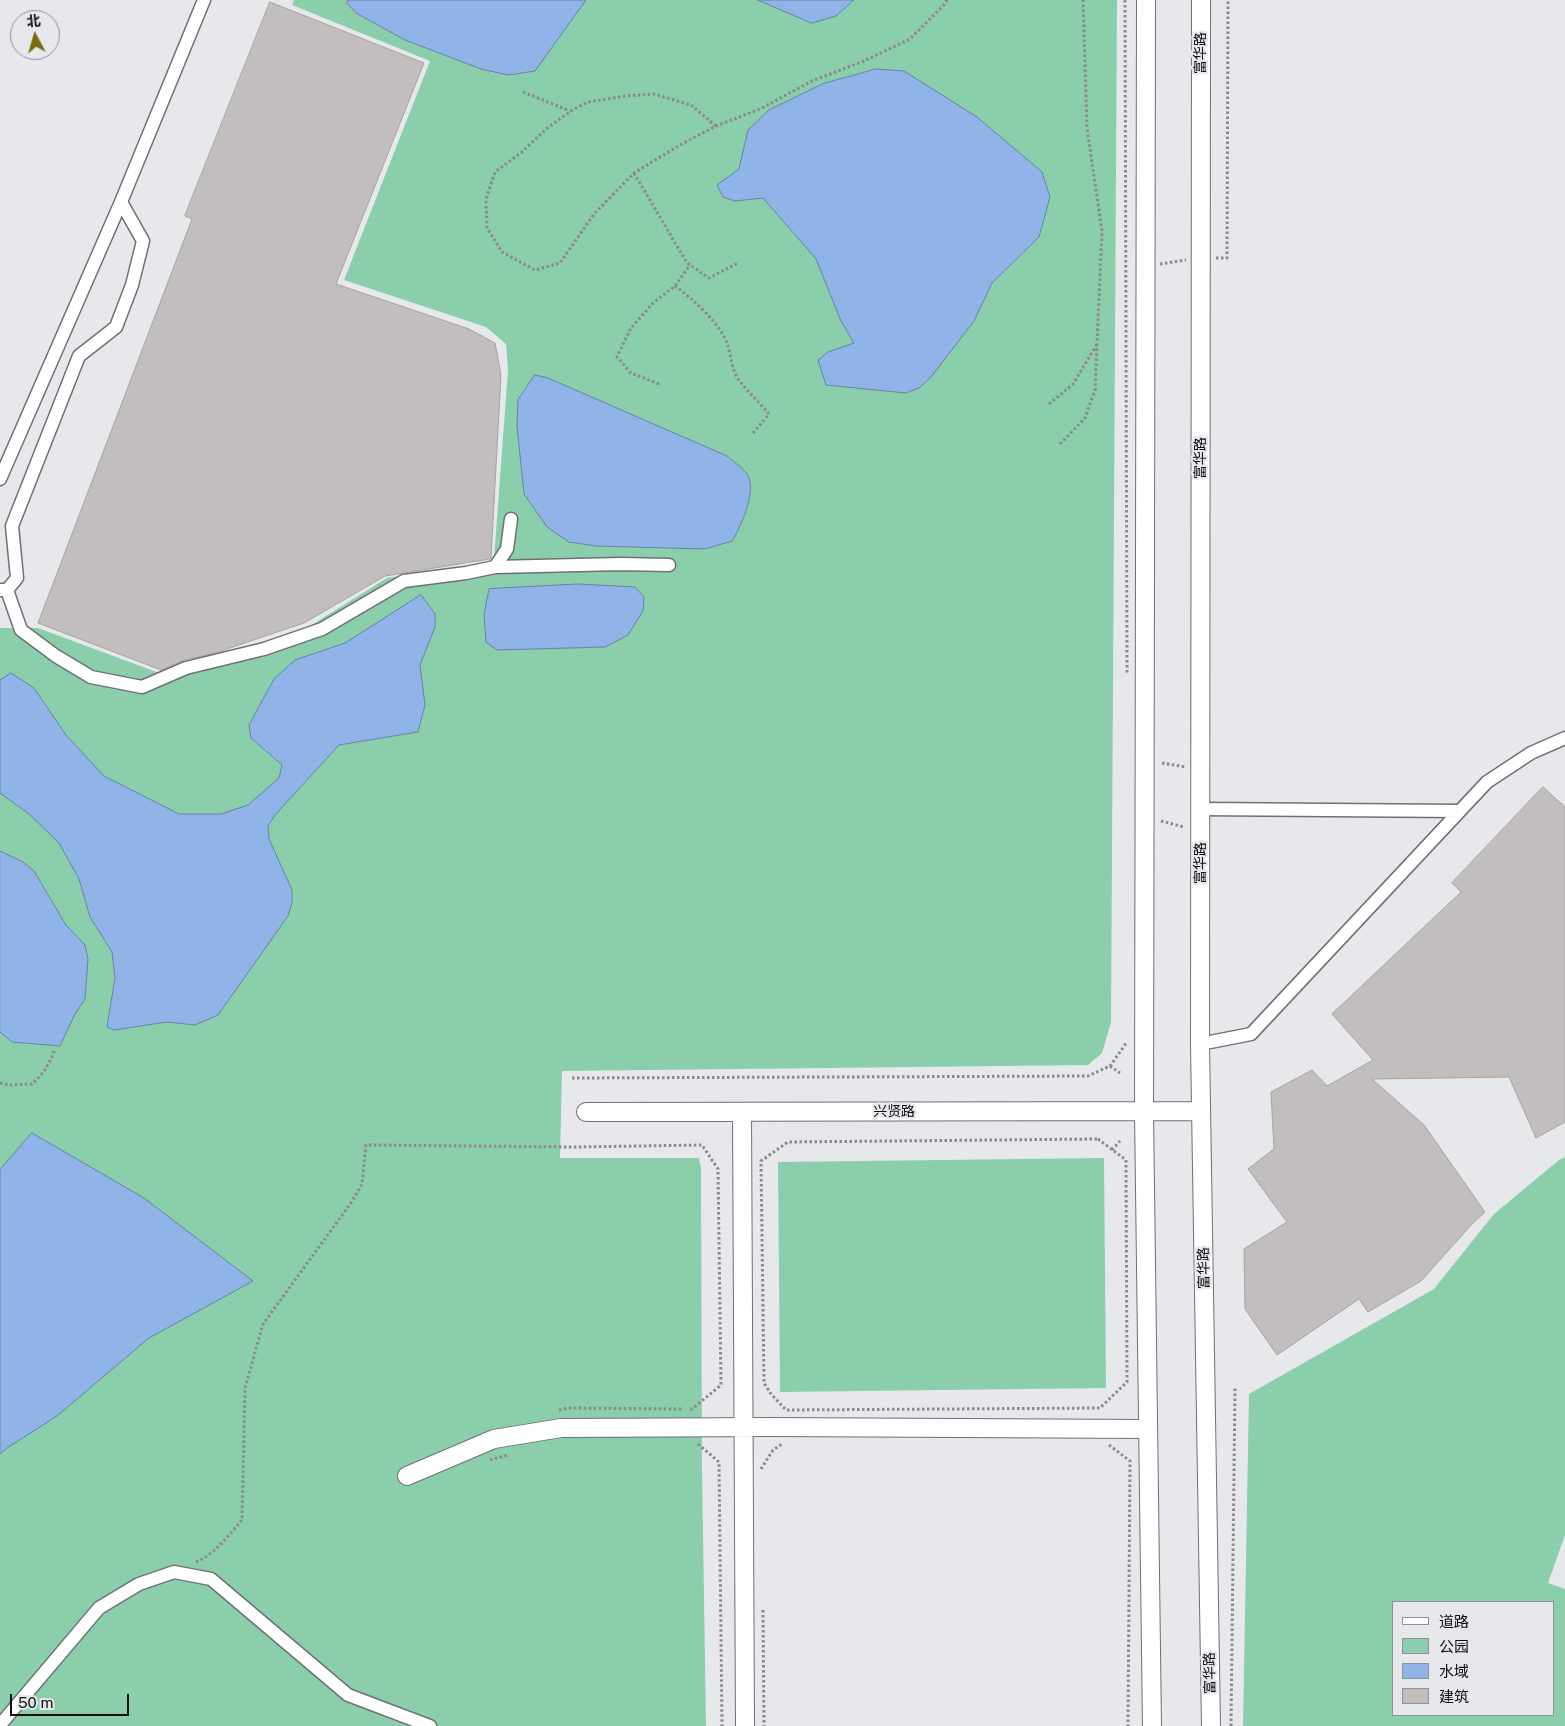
<!DOCTYPE html>
<meta charset="utf-8">
<style>
body{margin:0}
#map{position:relative;width:1565px;height:1726px;overflow:hidden;background:#e7e8ec;font-family:"Public Sans","Noto Sans SC",sans-serif}
canvas{display:block}
.legend{position:absolute;left:1392px;top:1601px;width:162px;height:115px;box-sizing:border-box;background:#e7e8ec;border:1px solid #909194;margin:0;padding:6px 9px;list-style:none;font-size:15px;color:#0e0e0f}
.legend li{display:flex;align-items:center;gap:10px;height:25px}
.legend b{width:25px;border:1px solid #909194}
.north{position:absolute;left:10px;top:10px;width:50px;height:50px;box-sizing:border-box;background:#e7e8ec;border:1px solid #909194;border-radius:50%;rotate:354deg;font-size:14px;font-weight:700;line-height:20px;text-align:center;color:#0e0e0f}
.north::after{content:'';display:block;margin:auto;width:18px;height:22px;background:#786d0a;clip-path:polygon(50% 0,100% 100%,50% 72%,0 100%)}
.scale{position:absolute;left:10px;top:1694px;width:119px;height:22px;box-sizing:border-box;border:2px solid #0e0e0f;border-top:0;padding-left:6px;font-size:15px;line-height:18px;white-space:nowrap;color:#0e0e0f;-webkit-text-stroke:4px #e7e8ec;paint-order:stroke}
</style>
<div id="map">
<canvas width="1565" height="1726"></canvas>
<ul class="legend">
<li><b style="height:6px;background:#fff"></b>道路</li>
<li><b style="height:14px;background:#8bceab"></b>公园</li>
<li><b style="height:14px;background:#90b4e8"></b>水域</li>
<li><b style="height:14px;background:#c2bebd"></b>建筑</li>
</ul>
<div class="north">北</div>
<div class="scale">50 m</div>
</div>
<script>
const ctx = document.querySelector('canvas').getContext('2d');
ctx.lineJoin = 'round';
function fill(path, color) {
  ctx.fillStyle = color;
  ctx.fill(path, 'evenodd');
}
function strokePath(path, color, width, dash) {
  ctx.strokeStyle = color;
  ctx.lineWidth = width;
  ctx.lineCap = dash ? 'butt' : 'round';
  ctx.setLineDash(dash || []);
  ctx.stroke(path);
}
function write(font, color, halo, rows, align = 'center') {
  ctx.font = font + ' "Public Sans","Noto Sans SC",sans-serif';
  ctx.lineWidth = 4.5;
  ctx.setLineDash([]);
  ctx.textBaseline = 'middle';
  ctx.strokeStyle = halo;
  ctx.fillStyle = color;
  for (const [text, x, y, turn = 0] of rows) {
    ctx.save();
    ctx.translate(x, y);
    ctx.rotate((+turn || 0) * Math.PI / 180);
    ctx.textAlign = isNaN(turn) ? turn : align;
    if (halo) ctx.strokeText(text, 0, 0);
    ctx.fillText(text, 0, 0);
    ctx.restore();
  }
}
const green = new Path2D(`
 M 294,0 L 1117,0 L 1111,1022 L 1102,1053 L 1088,1065 L 562,1071 L 560,1158 L 699,1158 L 701,1168 L 702,1468 L 706,1726 L 0,1726 L 0,628 L 38,628 L 159,673 L 305,629 L 387,578 L 491,563 L 494,559 L 508,370 L 506,344 L 486,327 L 344,280 L 430,61 L 292,5 Z
 M 1565,1157 L 1565,1535 L 1548,1583 L 1565,1589 L 1565,1726 L 1243,1726 L 1249,1394 L 1434,1289 L 1494,1214 L 1559,1160 ZM 1554,1602 L 1554,1715 L 1394,1715 L 1394,1602 Z
 M 1104,1158 L 1106,1388 L 780,1392 L 778,1162 Z`);
const water = new Path2D(`
 M 348,0 L 586,0 L 535,71 L 508,75 L 481,69 L 405,40 L 356,13 L 347,3 Z
 M 758,0 L 854,0 L 836,16 L 812,23 Z
 M 876,69 L 904,71 L 977,117 L 1042,172 L 1050,197 L 1039,237 L 992,283 L 974,321 L 931,377 L 919,388 L 906,393 L 826,385 L 818,360 L 828,352 L 854,343 L 841,321 L 816,259 L 763,198 L 735,201 L 723,197 L 717,185 L 739,169 L 748,130 L 769,110 L 822,84 Z
 M 535,375 L 548,378 L 727,456 C 734,462 746,470 749,478 C 755,494 741,527 732,541 L 705,549 L 596,546 L 569,542 L 547,527 L 524,494 L 517,426 L 518,400 Z
 M 578,584 L 635,587 L 644,597 L 643,611 L 628,635 L 605,647 L 497,650 L 486,642 L 484,615 L 489,589 Z
 M 421,595 L 435,614 L 435,627 L 420,665 L 425,705 L 418,732 L 339,745 L 275,815 L 268,826 L 269,839 L 292,890 L 292,903 L 288,916 L 218,1015 L 195,1025 L 167,1022 L 114,1030 L 107,1027 L 115,978 L 112,952 L 90,917 L 79,879 L 59,843 L 29,814 L 0,793 L 0,680 L 11,673 L 34,688 L 66,735 L 104,776 L 179,814 L 221,814 L 248,805 L 279,778 L 282,765 L 251,738 L 249,725 L 274,679 L 295,660 L 345,643 Z
 M 0,851 L 23,862 L 34,871 L 66,925 L 85,945 L 88,959 L 85,999 L 74,1016 L 60,1046 L 12,1042 L 0,1032 Z
 M 32,1133 L 144,1198 L 253,1281 L 149,1338 L 57,1416 L 7,1448 L 0,1454 L 0,1170 Z`);
const building = new Path2D(`
 M 270,2 L 424,63 L 336,284 L 469,329 L 495,343 L 501,375 L 491,558 L 490,559 L 385,576 L 304,623 L 215,653 L 184,660 L 161,670 L 38,623 L 192,219 L 185,216 Z
 M 1543,787 L 1565,807 L 1565,1122 L 1536,1138 L 1509,1077 L 1372,1079 L 1424,1125 L 1485,1212 L 1473,1223 L 1421,1281 L 1368,1312 L 1359,1299 L 1277,1355 L 1245,1309 L 1244,1249 L 1287,1222 L 1248,1169 L 1274,1149 L 1271,1092 L 1312,1070 L 1327,1086 L 1373,1060 L 1332,1014 L 1461,892 L 1452,883 Z`);
const path = new Path2D(`
 M 1125,0 L 1127,674
 M 523,92 L 570,111
 M 716,126 L 691,105 L 654,94 L 626,96 L 588,102 L 571,111 L 546,129 L 522,152 L 495,172 L 486,199 L 487,228 L 502,252 L 535,270 L 560,263 L 594,214 L 634,173 L 680,145 L 716,126 L 760,109 L 812,81 L 864,61 L 910,39 L 943,6 L 947,0
 M 634,173 L 687,263 L 709,278 L 738,263
 M 1216,258 L 1227,258 L 1228,0
 M 1160,264 L 1186,260
 M 675,286 C 692,298 722,325 728,346 C 731,356 732,370 738,379 C 747,391 759,402 769,414 L 753,433
 M 659,384 L 631,373 L 617,357 L 631,328 L 653,303 L 675,286 L 690,265
 M 1049,404 L 1073,384 L 1097,344
 M 1060,444 L 1085,418 L 1095,390 L 1097,344 L 1102,231 L 1087,128 L 1083,0
 M 1162,763 L 1186,767
 M 1161,821 L 1184,827
 M 1110,1066 L 1120,1073
 M 572,1078 L 1088,1076 L 1110,1066 L 1127,1042
 M 0,1083 L 10,1085 L 32,1084 C 42,1075 50,1064 54,1051
 M 1098,1139 L 1126,1160 L 1127,1382 L 1100,1408 L 786,1410 L 771,1394 L 764,1383 L 761,1161 L 788,1142 Z
 M 1112,1150 L 1120,1141
 M 559,1410 L 568,1408 L 682,1409
 M 698,1444 L 719,1462 L 722,1726
 M 1109,1445 L 1130,1461 L 1128,1726
 M 490,1460 L 508,1455
 M 761,1469 L 773,1450 L 782,1444
 M 196,1562 C 215,1554 229,1535 242,1520 L 245,1388 L 263,1324 L 351,1203 L 362,1184 L 366,1145 L 575,1147 L 702,1145 L 718,1169 L 721,1385 L 692,1409 L 689,1409
 M 763,1610 L 764,1726
 M 1231,1726 L 1235,1388`);
const street = new Path2D(`
 M 0,479 L 121,202 L 204,0
 M 495,567 L 621,564 L 669,565
 M 0,590 L 7,590 L 17,578 L 12,526 L 79,356 L 116,327 L 132,285 L 143,241 L 121,202
 M 7,590 L 21,630 L 56,656 L 91,677 L 142,687 L 186,668 L 264,649 L 322,629 L 404,581 L 466,573 L 495,567 L 507,549 L 511,519
 M 1200,809 L 1460,811
 M 1200,1044 L 1251,1034 L 1487,782 L 1531,753 L 1565,738
 M 0,1725 L 99,1608 L 139,1584 L 174,1572 L 211,1579 L 348,1695 L 430,1726`);
const secondary = new Path2D(`
 M 1146,0 L 1144,1111 L 1152,1726
 M 1201,0 L 1200,1044 L 1211,1726
 M 586,1112 L 1201,1111
 M 742,1112 L 745,1726
 M 407,1476 L 494,1439 L 561,1428 L 772,1427 L 1147,1429`);
const streetNames = [
 ["富华路",1201,53,-90],
 ["富华路",1201,458,-90],
 ["富华路",1201,863,-90],
 ["兴贤路",894,1112],
 ["富华路",1204,1268,-91],
 ["富华路",1210,1673,-91]
];
fill(green, '#8bceab');
fill(water, '#90b4e8');
strokePath(water, '#6982a7', 1);
fill(building, '#c2bebd');
strokePath(building, '#a6a2a0', 1);
strokePath(street, '#6f7073', 15);
strokePath(secondary, '#6f7073', 20);
strokePath(path, '#898a8c', 3, [2.5, 2.5]);
strokePath(street, '#fff', 12);
strokePath(secondary, '#fff', 18);
write('14px', '#0e0e0f', '#e7e8ec', streetNames);
</script>
